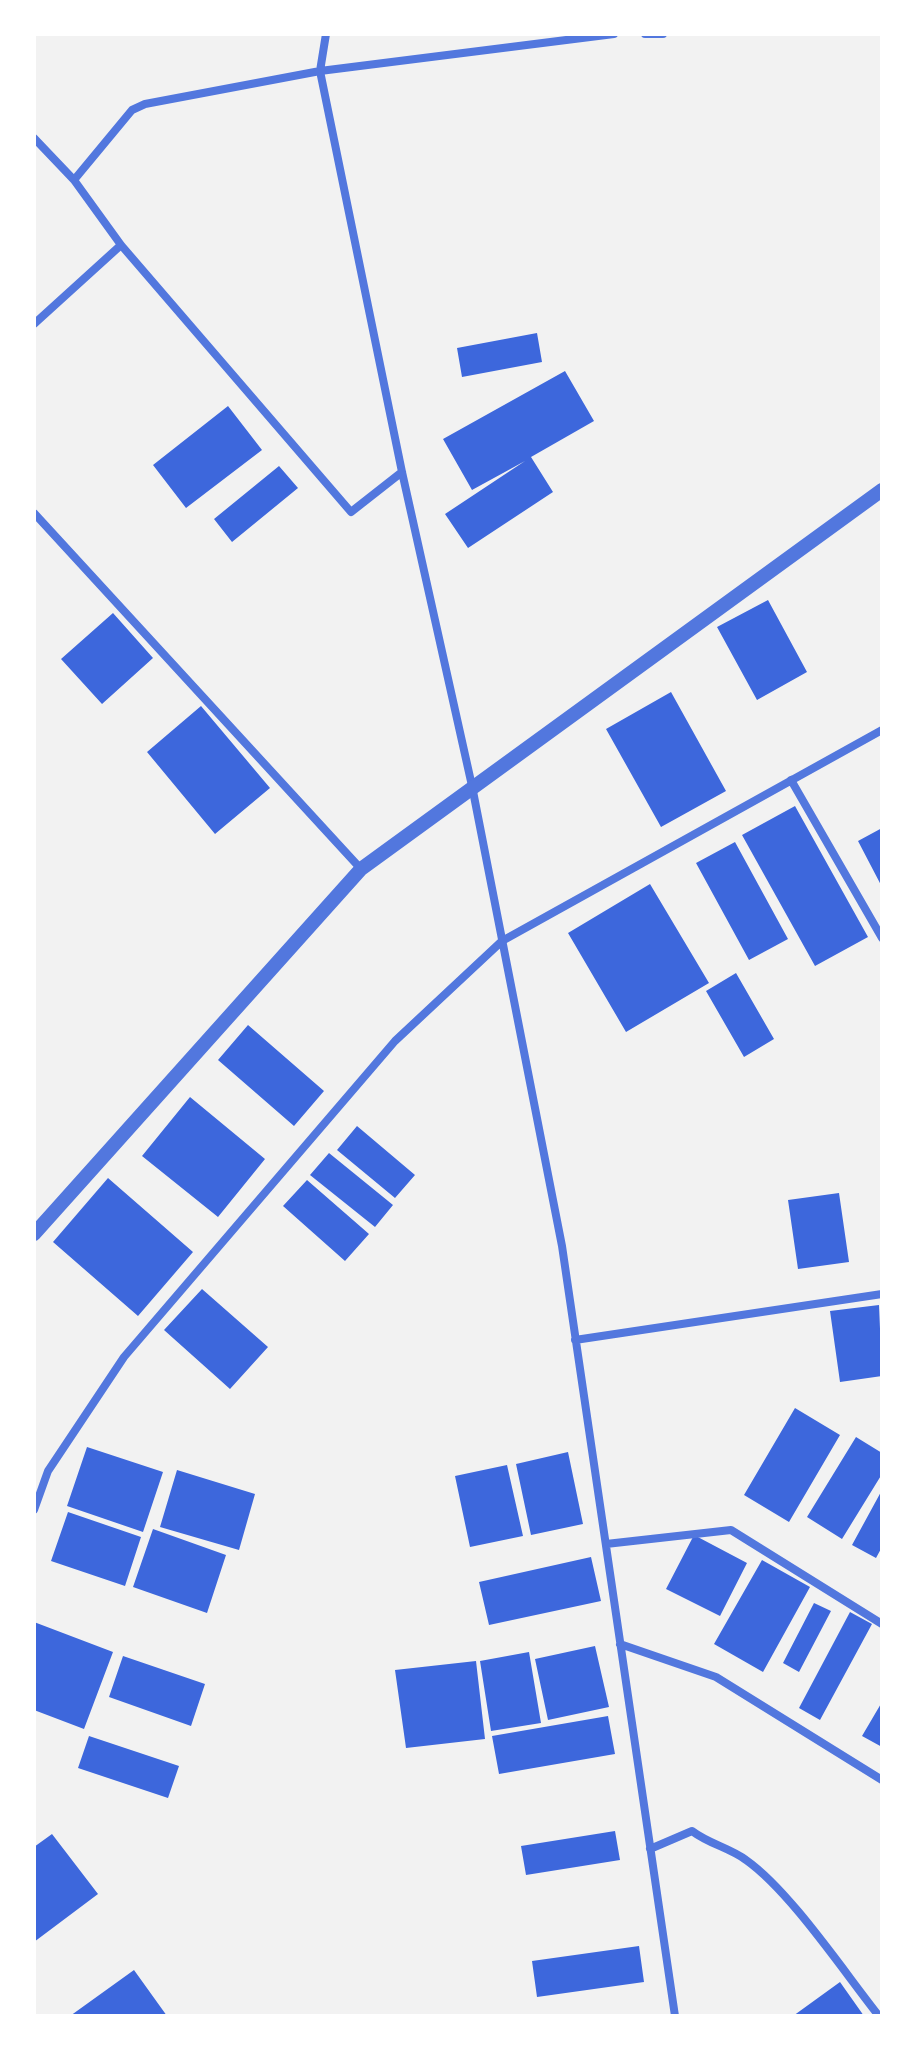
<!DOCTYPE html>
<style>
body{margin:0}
#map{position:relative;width:916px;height:2050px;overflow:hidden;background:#f2f2f2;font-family:"Exo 2",sans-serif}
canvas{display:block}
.frame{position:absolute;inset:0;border:36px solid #fff;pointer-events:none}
</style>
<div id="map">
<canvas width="916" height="2050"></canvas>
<div class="frame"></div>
</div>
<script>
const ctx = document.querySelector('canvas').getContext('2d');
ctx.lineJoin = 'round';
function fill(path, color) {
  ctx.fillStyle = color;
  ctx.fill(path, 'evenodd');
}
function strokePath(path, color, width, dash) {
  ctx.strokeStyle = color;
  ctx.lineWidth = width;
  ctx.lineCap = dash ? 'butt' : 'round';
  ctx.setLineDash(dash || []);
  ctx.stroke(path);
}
const building = new Path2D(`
 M 537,333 L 542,362 L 462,377 L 457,348 Z
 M 565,371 L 594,421 L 531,457 L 553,492 L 468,548 L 445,514 L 525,461 L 472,490 L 443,439 Z
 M 228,406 L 262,450 L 186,508 L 153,465 Z
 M 279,466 L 298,488 L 232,542 L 214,519 Z
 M 768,600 L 807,672 L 757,700 L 717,627 Z
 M 113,613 L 153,658 L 102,704 L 61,659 Z
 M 671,692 L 726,791 L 661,827 L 606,729 Z
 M 201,706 L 270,788 L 215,834 L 147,752 Z
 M 795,806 L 868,937 L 815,966 L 742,835 Z
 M 882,828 L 882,887 L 858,841 Z
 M 735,842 L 788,939 L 749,960 L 696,863 Z
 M 650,884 L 709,983 L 626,1032 L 568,933 Z
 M 736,973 L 774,1039 L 744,1057 L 706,991 Z
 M 248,1025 L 324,1091 L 294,1126 L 218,1060 Z
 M 190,1097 L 265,1159 L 218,1217 L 142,1156 Z
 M 357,1126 L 415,1175 L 395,1198 L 337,1150 Z
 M 329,1153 L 393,1205 L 375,1227 L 310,1175 Z
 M 108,1178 L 193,1252 L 138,1316 L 53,1242 Z
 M 307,1180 L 369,1234 L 345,1261 L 283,1206 Z
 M 839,1193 L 849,1262 L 798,1269 L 788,1200 Z
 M 202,1289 L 268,1347 L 230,1389 L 164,1330 Z
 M 879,1305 L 882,1376 L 840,1382 L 830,1311 Z
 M 795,1408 L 840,1435 L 789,1522 L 744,1495 Z
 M 856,1437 L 882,1453 L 882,1474 L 842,1539 L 807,1517 Z
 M 87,1447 L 163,1472 L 143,1532 L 67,1506 Z
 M 568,1452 L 583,1524 L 531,1535 L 516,1464 Z
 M 507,1465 L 523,1536 L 470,1547 L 455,1476 Z
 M 177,1470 L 255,1494 L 239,1550 L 160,1527 Z
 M 882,1490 L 882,1547 L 876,1558 L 852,1545 Z
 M 68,1512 L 141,1537 L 125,1586 L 51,1561 Z
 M 153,1529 L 226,1555 L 207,1613 L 133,1587 Z
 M 694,1535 L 747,1563 L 720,1616 L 666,1589 Z
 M 591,1557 L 601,1601 L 489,1625 L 479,1582 Z
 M 762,1560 L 810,1587 L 763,1672 L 714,1644 Z
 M 814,1603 L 831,1611 L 799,1672 L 783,1663 Z
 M 850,1612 L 872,1624 L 820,1720 L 799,1708 Z
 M 34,1622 L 113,1652 L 84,1729 L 34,1710 Z
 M 595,1646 L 609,1707 L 548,1720 L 535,1659 Z
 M 529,1652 L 541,1723 L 491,1731 L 480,1661 Z
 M 123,1656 L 205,1684 L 191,1726 L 109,1697 Z
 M 476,1661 L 485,1739 L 406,1748 L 395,1670 Z
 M 882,1702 L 882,1747 L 862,1736 Z
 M 608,1716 L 615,1754 L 499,1774 L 492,1736 Z
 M 89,1736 L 179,1766 L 168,1798 L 78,1768 Z
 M 615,1831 L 620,1860 L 526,1875 L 521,1846 Z
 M 52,1834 L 98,1894 L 34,1942 L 34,1847 Z
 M 639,1946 L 644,1982 L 537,1997 L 532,1961 Z
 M 134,1970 L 167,2016 L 70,2016 Z
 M 840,1982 L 864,2016 L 793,2016 Z`);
const minor = new Path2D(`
 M 326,34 L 320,71 L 402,472 L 472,786 L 562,1246 L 675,2016
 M 645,34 L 663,34
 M 34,138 L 74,180 L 121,245 L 351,512 L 402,472
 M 74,180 L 132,110 L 145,104 L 320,71 L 614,34
 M 34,324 L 121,245
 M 34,513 L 361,869
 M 791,780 L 882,938
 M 575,1340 L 882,1294
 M 34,1510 L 48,1471 L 124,1357 L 395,1041 L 502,941 L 882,730
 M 606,1544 L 731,1530 L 882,1624
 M 620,1644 L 716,1677 L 882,1780
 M 650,1849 L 692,1831 C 709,1844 730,1848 746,1860 C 790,1891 844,1972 879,2016`);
const tertiary = new Path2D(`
 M 34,1234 L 361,869 L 882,490`);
fill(building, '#3d67dc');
strokePath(minor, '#5277de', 8);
strokePath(tertiary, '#5277de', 14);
</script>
